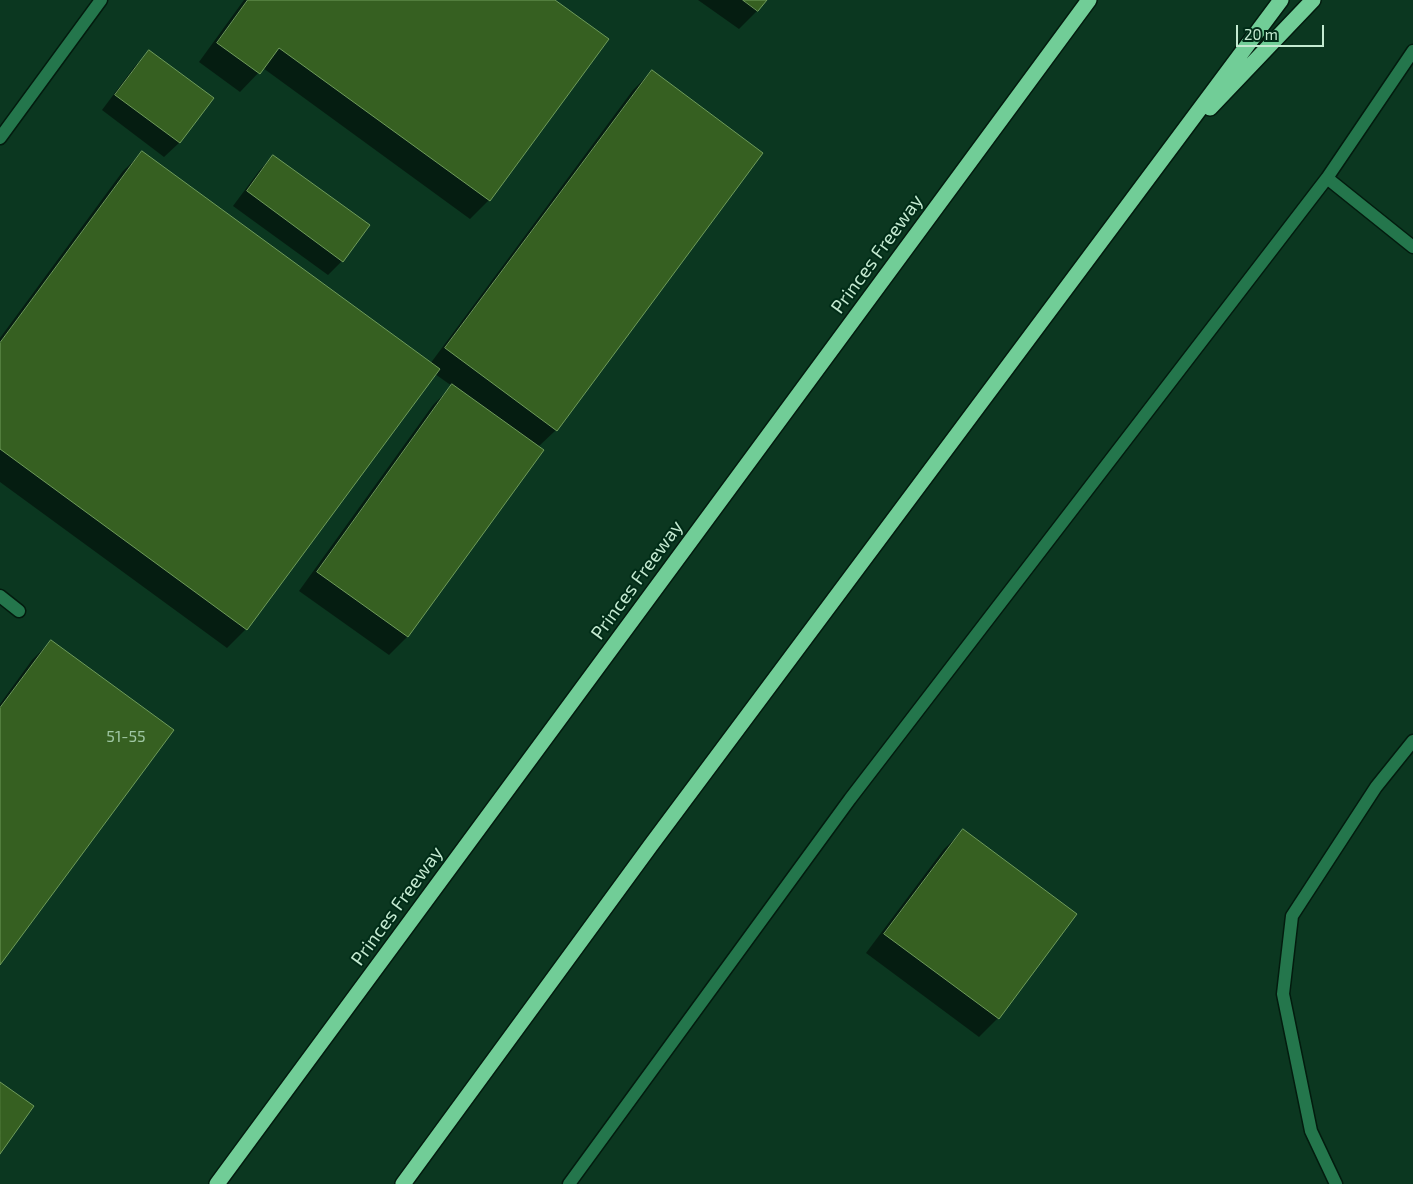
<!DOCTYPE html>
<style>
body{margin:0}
#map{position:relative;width:1413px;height:1184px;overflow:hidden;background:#0b3720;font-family:"Exo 2",sans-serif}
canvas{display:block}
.scale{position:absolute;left:1236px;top:25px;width:88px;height:22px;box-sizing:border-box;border:2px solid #c4ead1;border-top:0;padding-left:6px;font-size:15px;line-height:18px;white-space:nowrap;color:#c4ead1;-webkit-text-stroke:4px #002c17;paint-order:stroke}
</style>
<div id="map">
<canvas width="1413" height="1184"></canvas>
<div class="scale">20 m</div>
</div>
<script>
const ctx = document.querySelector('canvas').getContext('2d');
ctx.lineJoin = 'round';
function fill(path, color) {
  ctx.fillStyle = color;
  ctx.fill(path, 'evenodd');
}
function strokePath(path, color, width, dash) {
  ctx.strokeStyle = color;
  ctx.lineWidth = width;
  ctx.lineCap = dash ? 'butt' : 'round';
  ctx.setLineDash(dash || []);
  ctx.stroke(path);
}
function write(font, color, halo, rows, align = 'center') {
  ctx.font = font + ' "Exo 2",sans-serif';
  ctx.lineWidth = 4;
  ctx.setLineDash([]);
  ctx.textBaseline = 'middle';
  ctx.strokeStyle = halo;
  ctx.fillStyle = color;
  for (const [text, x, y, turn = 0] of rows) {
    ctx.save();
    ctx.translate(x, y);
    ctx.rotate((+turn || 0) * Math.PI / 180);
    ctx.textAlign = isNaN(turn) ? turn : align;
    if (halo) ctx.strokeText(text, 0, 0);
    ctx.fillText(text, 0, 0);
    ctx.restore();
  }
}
const shadow = new Path2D(`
 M 244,0 L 553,0 L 489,200 L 470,219 L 263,68 L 240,92 L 199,62 Z
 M 698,0 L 765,0 L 758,10 L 739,29 Z
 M 149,52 L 212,98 L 179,143 L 164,157 L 102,110 L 135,66 Z
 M 652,71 L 556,430 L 538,447 L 408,636 L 389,655 L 299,591 L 433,405 L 452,386 L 435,374 L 246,629 L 227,648 L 0,482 L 0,338 L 123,171 L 142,153 L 430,364 L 633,90 Z
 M 273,156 L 342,261 L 328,275 L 233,206 L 259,171 Z
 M 51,641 L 0,963 L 0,704 L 32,660 Z
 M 963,831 L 998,1018 L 979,1037 L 866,953 L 944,849 Z`);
const building = new Path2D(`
 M 248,0 L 555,0 L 609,39 L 490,201 L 279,48 L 260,74 L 217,43 Z
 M 743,0 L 767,0 L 758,11 Z
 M 149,50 L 214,98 L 180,143 L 115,95 Z
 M 652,70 L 763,153 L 557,431 L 445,348 Z
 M 142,151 L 440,369 L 247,630 L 0,449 L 0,343 Z
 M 273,155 L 370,225 L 343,262 L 247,191 Z
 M 452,384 L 544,450 L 408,637 L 317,572 Z
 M 51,640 L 174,730 L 0,965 L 0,708 Z
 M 963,829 L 1077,914 L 999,1019 L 884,934 Z
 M 0,1082 L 34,1106 L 0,1154 Z`);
const minor = new Path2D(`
 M 0,138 L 101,0
 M 1327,178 L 1413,247
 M 0,596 L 19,611
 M 569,1184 L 850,799 L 1327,178 L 1413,51
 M 1336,1184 L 1311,1131 L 1283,994 L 1292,916 L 1376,787 L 1413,741`);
const highway = new Path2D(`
 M 1210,108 L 1313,0
 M 217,1184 L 1089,0
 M 403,1184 L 651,845 L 1281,0`);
const numberNames = [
 ["51-55",126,737]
];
const streetNames = [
 ["Princes Freeway",877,254,-54],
 ["Princes Freeway",637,580,-54],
 ["Princes Freeway",397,906,-54]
];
fill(shadow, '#0007');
fill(building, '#366021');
strokePath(building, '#6f9b5b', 1);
strokePath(minor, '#031b0e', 15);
strokePath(highway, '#031b0e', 18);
strokePath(minor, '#24764c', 12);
strokePath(highway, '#71cd97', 15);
write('16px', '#a0c8a5', null, numberNames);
write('19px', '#c4ead1', '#002c17', streetNames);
</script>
